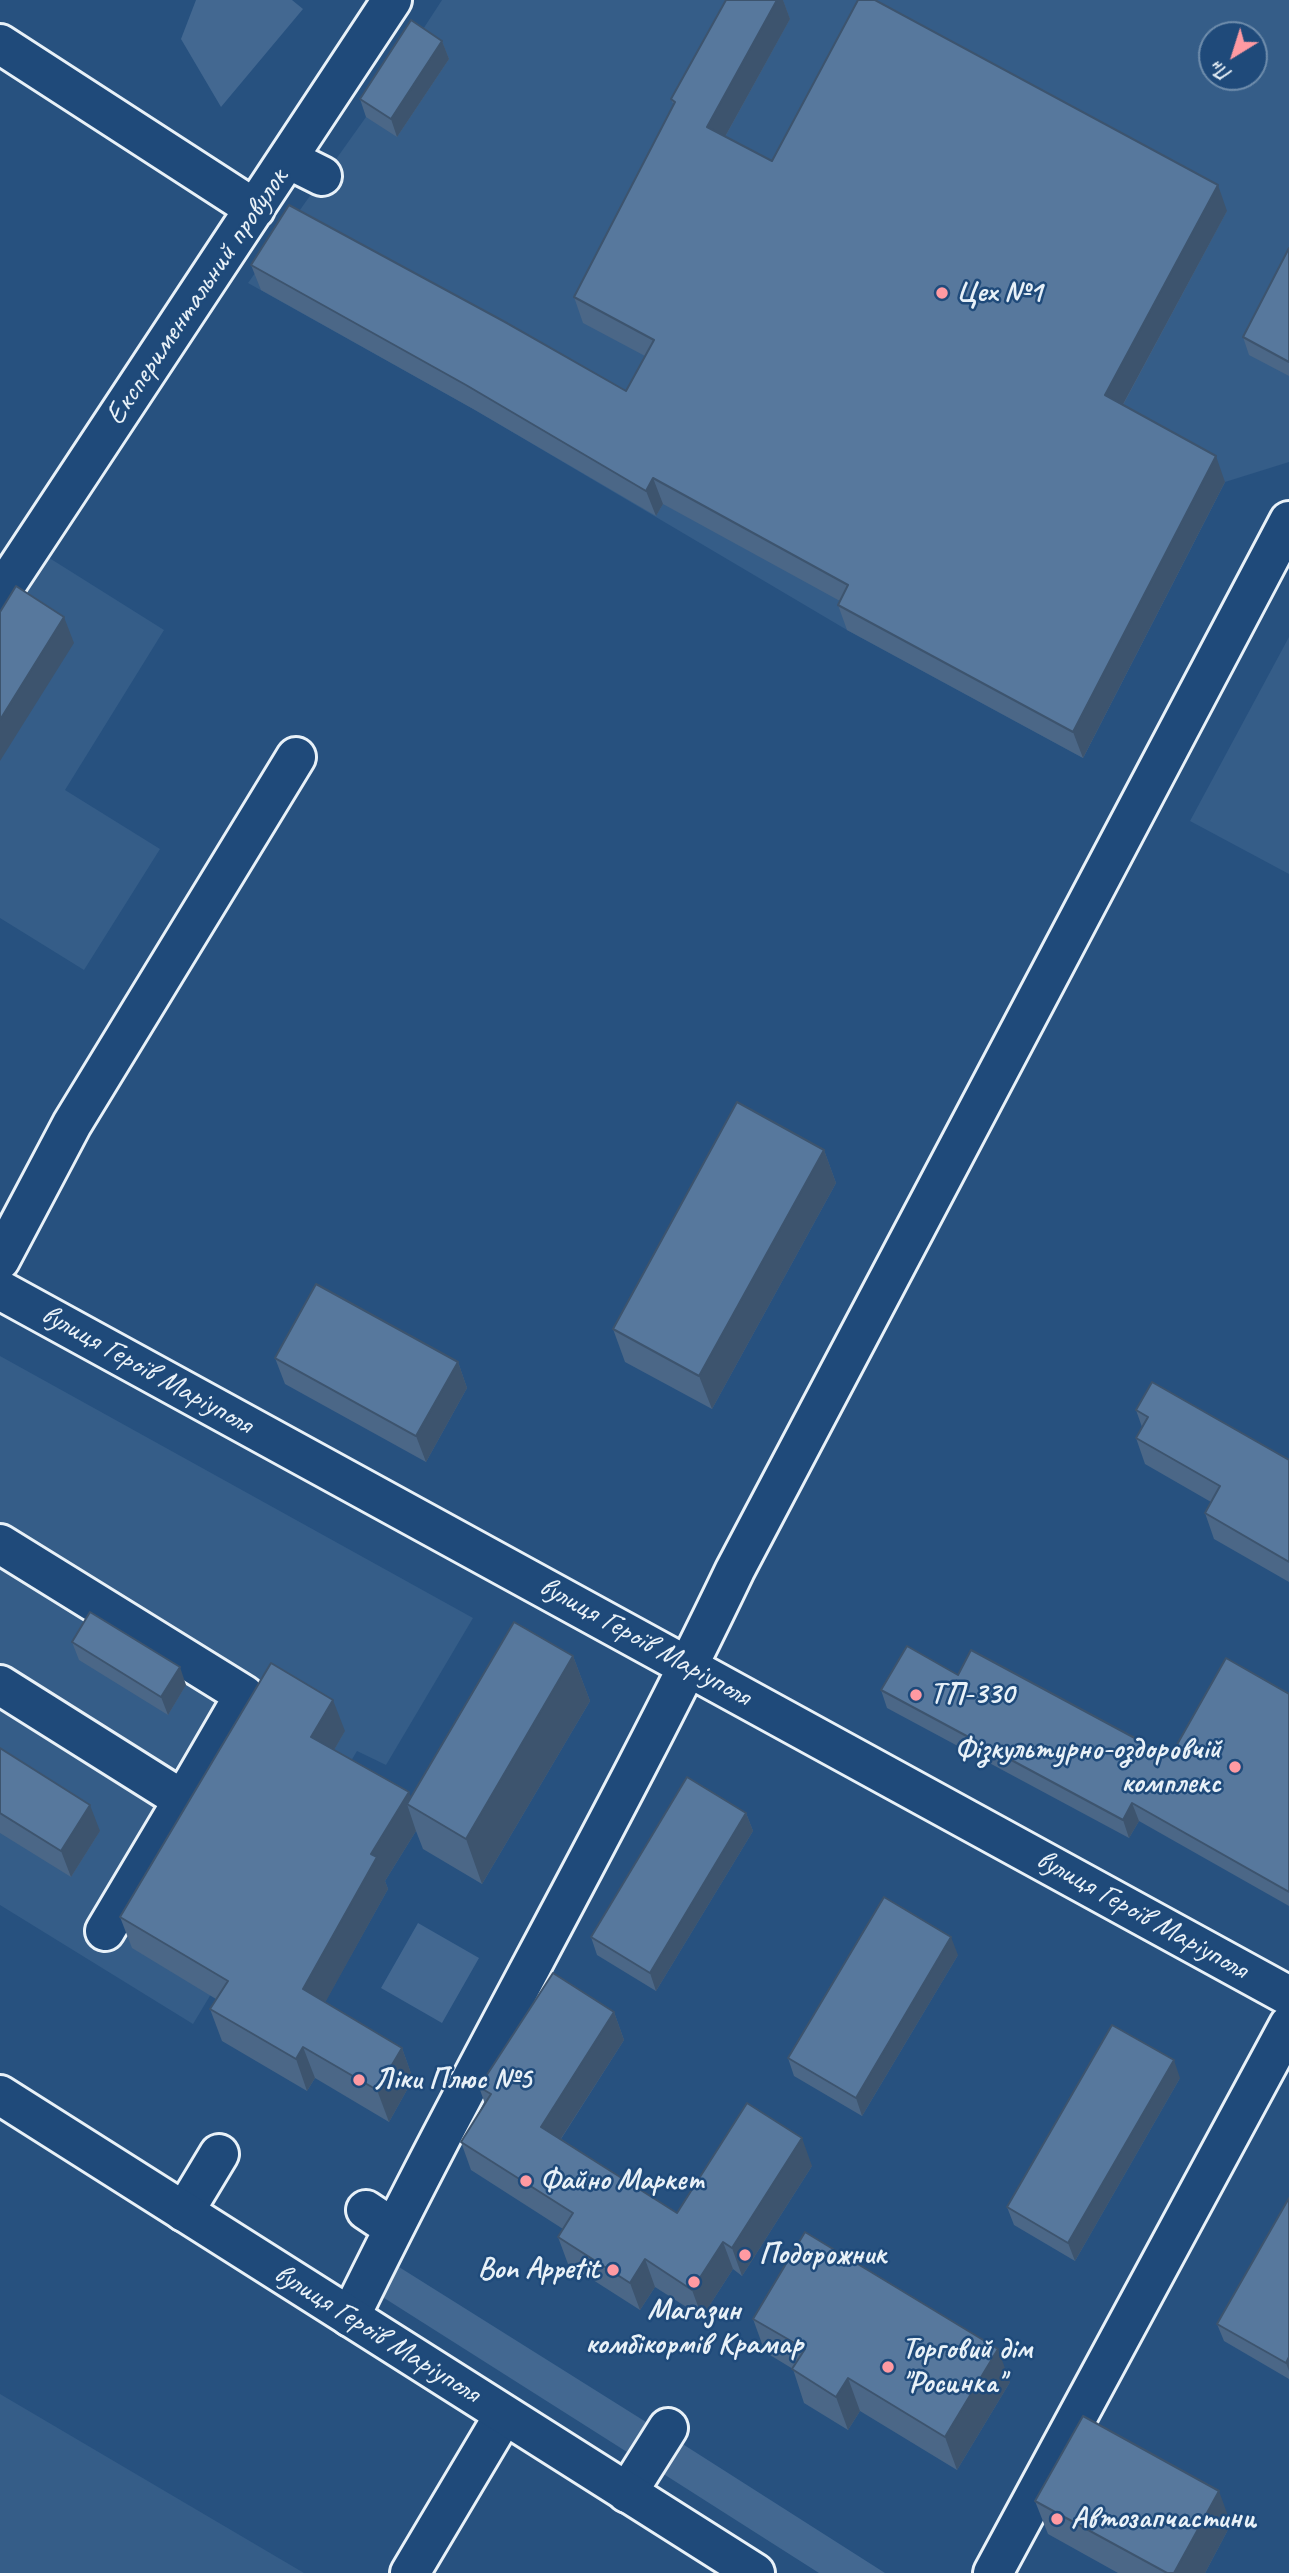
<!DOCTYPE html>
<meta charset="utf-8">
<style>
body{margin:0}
#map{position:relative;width:1289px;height:2573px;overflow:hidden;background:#27517f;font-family:Caveat,sans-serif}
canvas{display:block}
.north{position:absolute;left:1198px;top:21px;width:70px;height:70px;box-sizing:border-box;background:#1f4a7a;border:2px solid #6f8dac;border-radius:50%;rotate:218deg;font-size:19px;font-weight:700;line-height:28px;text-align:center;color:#e8f1f8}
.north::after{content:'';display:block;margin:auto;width:24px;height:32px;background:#ff9aa2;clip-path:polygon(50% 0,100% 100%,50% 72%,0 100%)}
</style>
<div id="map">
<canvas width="1289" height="2573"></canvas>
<div class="north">Пн</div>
</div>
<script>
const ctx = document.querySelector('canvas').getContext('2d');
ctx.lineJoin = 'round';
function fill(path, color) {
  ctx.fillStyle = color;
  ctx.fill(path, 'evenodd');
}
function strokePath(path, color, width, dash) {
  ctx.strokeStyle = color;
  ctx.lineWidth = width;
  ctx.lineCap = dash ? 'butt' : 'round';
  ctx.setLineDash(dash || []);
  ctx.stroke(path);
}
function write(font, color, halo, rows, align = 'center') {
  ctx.font = font + ' Caveat,sans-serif';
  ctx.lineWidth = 5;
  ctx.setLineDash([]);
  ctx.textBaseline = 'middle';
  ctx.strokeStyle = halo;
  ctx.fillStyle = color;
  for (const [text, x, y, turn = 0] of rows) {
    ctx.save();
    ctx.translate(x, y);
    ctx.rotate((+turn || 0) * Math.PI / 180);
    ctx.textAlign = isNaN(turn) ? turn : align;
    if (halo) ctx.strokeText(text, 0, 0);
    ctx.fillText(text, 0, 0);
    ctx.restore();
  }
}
const built = new Path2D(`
 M 442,0 L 1289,0 L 1289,462 L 1225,482 L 1083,758 L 847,630 L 475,410 L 248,283 L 366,117 ZM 1212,35 L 1254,35 L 1254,77 L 1212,77 Z
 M 35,549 L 164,630 L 65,790 L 160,849 L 84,970 L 0,918 L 0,605 Z
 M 1289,637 L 1289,874 L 1190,821 Z
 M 0,1356 L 473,1618 L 386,1765 L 357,1751 L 193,2024 L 0,1905 Z
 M 0,2394 L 304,2573 L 0,2573 Z`);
const green = new Path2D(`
 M 196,0 L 292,0 L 303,9 L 221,107 L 181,39 Z
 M 418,1923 L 479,1958 L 442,2023 L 381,1988 Z
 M 399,2267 L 646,2422 L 627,2452 L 381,2296 Z
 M 681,2443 L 885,2573 L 819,2573 L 662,2473 Z`);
const minor = new Path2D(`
 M 0,44 L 255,209
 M 288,159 L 322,176
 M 0,594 L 392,0
 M 0,1260 L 72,1124 L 296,757
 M 0,1290 L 1289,1996
 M 0,1544 L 244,1695 L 183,1800
 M 0,1685 L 183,1800 L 105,1931
 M 366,2210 L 393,2228
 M 184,2212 L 219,2154
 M 350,2317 C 473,2065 614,1823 735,1570 L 1289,521
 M 627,2493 L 668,2428
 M 410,2573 L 504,2415
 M 993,2573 L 1289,2025`);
const major = new Path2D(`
 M 0,2095 L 755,2573`);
const wall = new Path2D(`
 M 726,0 L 783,0 L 790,19 L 725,137 L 772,161 L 1227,211 L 1123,405 L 1225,482 L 1083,758 L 847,630 L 838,605 L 840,601 L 663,504 L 656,516 L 475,410 L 261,290 L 251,265 L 626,391 L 645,356 L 583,323 L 574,297 L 674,106 L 671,99 Z
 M 442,41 L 449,59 L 397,137 L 366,117 L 360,99 Z
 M 1289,248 L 1289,376 L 1249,355 L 1243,337 Z
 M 824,1150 L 836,1183 L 712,1409 L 625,1362 L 613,1329 Z
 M 275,1358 L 458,1362 L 467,1388 L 426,1462 L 285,1384 Z
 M 1136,1410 L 1289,1460 L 1289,1582 L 1214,1539 L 1205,1513 L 1211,1502 L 1145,1464 L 1136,1438 L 1142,1427 Z
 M 72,1642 L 186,1685 L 168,1715 L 79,1660 Z
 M 573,1656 L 590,1701 L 482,1884 L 423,1849 L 416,1831 L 385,1881 L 388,1889 L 325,2002 L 402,2048 L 413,2079 L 389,2122 L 315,2078 L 307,2091 L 222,2041 L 210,2009 L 216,1999 L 132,1948 L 120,1917 L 345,1731 L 334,1750 L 411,1797 Z
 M 958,1675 L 1170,1757 L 1289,1694 L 1289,1906 L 1139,1821 L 1129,1838 L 887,1708 L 881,1690 Z
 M 0,1748 L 100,1831 L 71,1877 L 0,1833 Z
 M 746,1813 L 753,1831 L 656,1991 L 597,1955 L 591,1937 Z
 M 958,1955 L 862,2116 L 794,2076 L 788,2058 Z
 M 614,2012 L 624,2040 L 561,2139 L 677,2213 L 812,2166 L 742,2276 L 733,2269 L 702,2317 L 655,2287 L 640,2310 L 568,2264 L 558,2237 L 563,2229 L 471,2170 L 461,2142 L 485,2104 L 479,2087 Z
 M 1180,2078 L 1075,2261 L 1014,2225 L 1007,2207 Z
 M 1289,2198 L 1289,2379 L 1224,2341 L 1217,2324 Z
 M 753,2319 L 1010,2382 L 957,2470 L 860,2411 L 848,2430 L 804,2403 L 793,2369 L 765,2352 Z
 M 1035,2501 L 1231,2524 L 1205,2573 L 1118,2573 L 1048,2534 Z`);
const shadedWall = new Path2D(`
 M 777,0 L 783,0 L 790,19 L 716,153 L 707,127 Z
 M 442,41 L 449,59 L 397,137 L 391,119 Z
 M 1218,185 L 1227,211 L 1114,421 L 1105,395 Z
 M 1216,456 L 1225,482 L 1083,758 L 1073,732 Z
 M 653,478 L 663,504 L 656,516 L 646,491 Z
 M 64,617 L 74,643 L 0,761 L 0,720 Z
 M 824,1150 L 836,1183 L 712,1409 L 699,1376 Z
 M 458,1362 L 467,1388 L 426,1462 L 416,1436 Z
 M 573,1656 L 590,1701 L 482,1884 L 466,1839 Z
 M 180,1667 L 186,1685 L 168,1715 L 161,1697 Z
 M 333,1700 L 345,1731 L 323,1769 L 311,1737 Z
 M 409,1792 L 416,1810 L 407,1804 L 416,1831 L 385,1881 L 388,1889 L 315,2021 L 303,1989 L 371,1854 Z
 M 1132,1803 L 1139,1821 L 1129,1838 L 1123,1820 Z
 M 90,1805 L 100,1831 L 71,1877 L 61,1851 Z
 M 746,1813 L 753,1831 L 656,1991 L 650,1973 Z
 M 951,1937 L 958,1955 L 862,2116 L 856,2098 Z
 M 614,2012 L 624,2040 L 551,2154 L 541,2127 Z
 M 303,2047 L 315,2078 L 307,2091 L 296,2059 Z
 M 402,2048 L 413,2079 L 389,2122 L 377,2090 Z
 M 1174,2060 L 1180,2078 L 1075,2261 L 1068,2243 Z
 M 802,2138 L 812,2166 L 742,2276 L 732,2248 Z
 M 723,2242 L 733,2269 L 702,2317 L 692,2290 Z
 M 645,2259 L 655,2287 L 640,2310 L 630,2283 Z
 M 998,2349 L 1010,2382 L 957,2470 L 945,2437 Z
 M 1289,2357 L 1289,2371 L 1286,2363 Z
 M 848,2378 L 860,2411 L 848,2430 L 836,2397 Z
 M 1219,2491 L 1231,2524 L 1205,2573 L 1174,2573 Z`);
const building = new Path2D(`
 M 726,0 L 777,0 L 707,127 L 772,161 L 858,0 L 875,0 L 1218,185 L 1105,395 L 1216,456 L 1073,732 L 838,605 L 848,585 L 653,478 L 646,491 L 466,385 L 251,265 L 289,205 L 505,322 L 626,391 L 654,340 L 574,297 L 675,102 L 671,99 Z
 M 411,20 L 442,41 L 391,119 L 360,99 Z
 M 1289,248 L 1289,362 L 1243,337 Z
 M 16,586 L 64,617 L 0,720 L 0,612 Z
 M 737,1102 L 824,1150 L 699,1376 L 613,1329 Z
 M 316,1284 L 458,1362 L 416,1436 L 275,1358 Z
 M 1152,1382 L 1289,1460 L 1289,1562 L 1205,1513 L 1220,1486 L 1136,1438 L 1148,1417 L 1136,1410 Z
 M 90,1612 L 180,1667 L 161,1697 L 72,1642 Z
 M 514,1622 L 573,1656 L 466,1839 L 407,1804 Z
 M 907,1646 L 958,1675 L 971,1650 L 1170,1757 L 1226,1658 L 1289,1694 L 1289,1892 L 1132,1803 L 1123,1820 L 881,1690 Z
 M 271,1663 L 333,1700 L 311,1737 L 409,1792 L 371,1854 L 377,1857 L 303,1989 L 402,2048 L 377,2090 L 303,2047 L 296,2059 L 210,2009 L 228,1981 L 120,1917 Z
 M 0,1748 L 90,1805 L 61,1851 L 0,1813 Z
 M 687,1777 L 746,1813 L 650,1973 L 591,1937 Z
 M 884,1897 L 951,1937 L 856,2098 L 788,2058 Z
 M 553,1973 L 614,2012 L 541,2127 L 677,2213 L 747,2103 L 802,2138 L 732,2248 L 723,2242 L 692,2290 L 645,2259 L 630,2283 L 558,2237 L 573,2213 L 461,2142 L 491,2094 L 479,2087 Z
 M 1112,2025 L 1174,2060 L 1068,2243 L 1007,2207 Z
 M 1289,2198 L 1289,2357 L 1286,2363 L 1217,2324 Z
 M 805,2232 L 998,2349 L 945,2437 L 848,2378 L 836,2397 L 792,2369 L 805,2349 L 753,2319 Z
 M 1083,2416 L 1219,2491 L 1174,2573 L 1167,2573 L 1035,2501 Z`);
const markers = [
 [942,293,7,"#ff9aa2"],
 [916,1695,7,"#ff9aa2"],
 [1235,1767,7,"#ff9aa2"],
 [359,2080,7,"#ff9aa2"],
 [526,2181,7,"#ff9aa2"],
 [745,2255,7,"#ff9aa2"],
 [613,2270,7,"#ff9aa2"],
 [694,2282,7,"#ff9aa2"],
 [888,2367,7,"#ff9aa2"],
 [1057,2519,7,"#ff9aa2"]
];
const poiNames = [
 ["Цех №1",956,293],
 ["ТП-330",930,1695],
 ["Фізкультурно-оздоровчій",1221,1750,"right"],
 ["комплекс",1221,1784,"right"],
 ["Ліки Плюс №5",373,2080],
 ["Файно Маркет",540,2181],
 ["Подорожник",759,2255],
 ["Bon Appetit",599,2270,"right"],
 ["Магазин",694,2311,"center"],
 ["комбікормів Крамар",694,2345,"center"],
 ["Торговий дім",902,2350],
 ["\"Росинка\"",902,2384],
 ["Автозапчастини",1071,2519]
];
const streetNames = [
 ["Експериментальний провулок",197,297,-56],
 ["вулиця Героїв Маріуполя",147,1370,29],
 ["вулиця Героїв Маріуполя",645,1642,29],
 ["вулиця Героїв Маріуполя",1142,1915,29],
 ["вулиця Героїв Маріуполя",377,2334,32]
];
fill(built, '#355d88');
fill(green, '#436891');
strokePath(minor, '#e8f1f8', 44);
strokePath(major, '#e8f1f8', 44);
strokePath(minor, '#1f4a7a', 38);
strokePath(major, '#1f4a7a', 38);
fill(wall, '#4b6787');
fill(shadedWall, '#3d546e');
fill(building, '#57789d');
strokePath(building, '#3d546e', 2);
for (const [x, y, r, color] of markers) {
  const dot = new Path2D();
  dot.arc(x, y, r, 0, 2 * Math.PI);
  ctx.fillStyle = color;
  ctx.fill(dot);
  strokePath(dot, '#1f4a7a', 2.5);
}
write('bold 30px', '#e8f1f8', '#1f4a7a', poiNames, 'left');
write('30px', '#e8f1f8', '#1f4a7a', streetNames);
</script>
